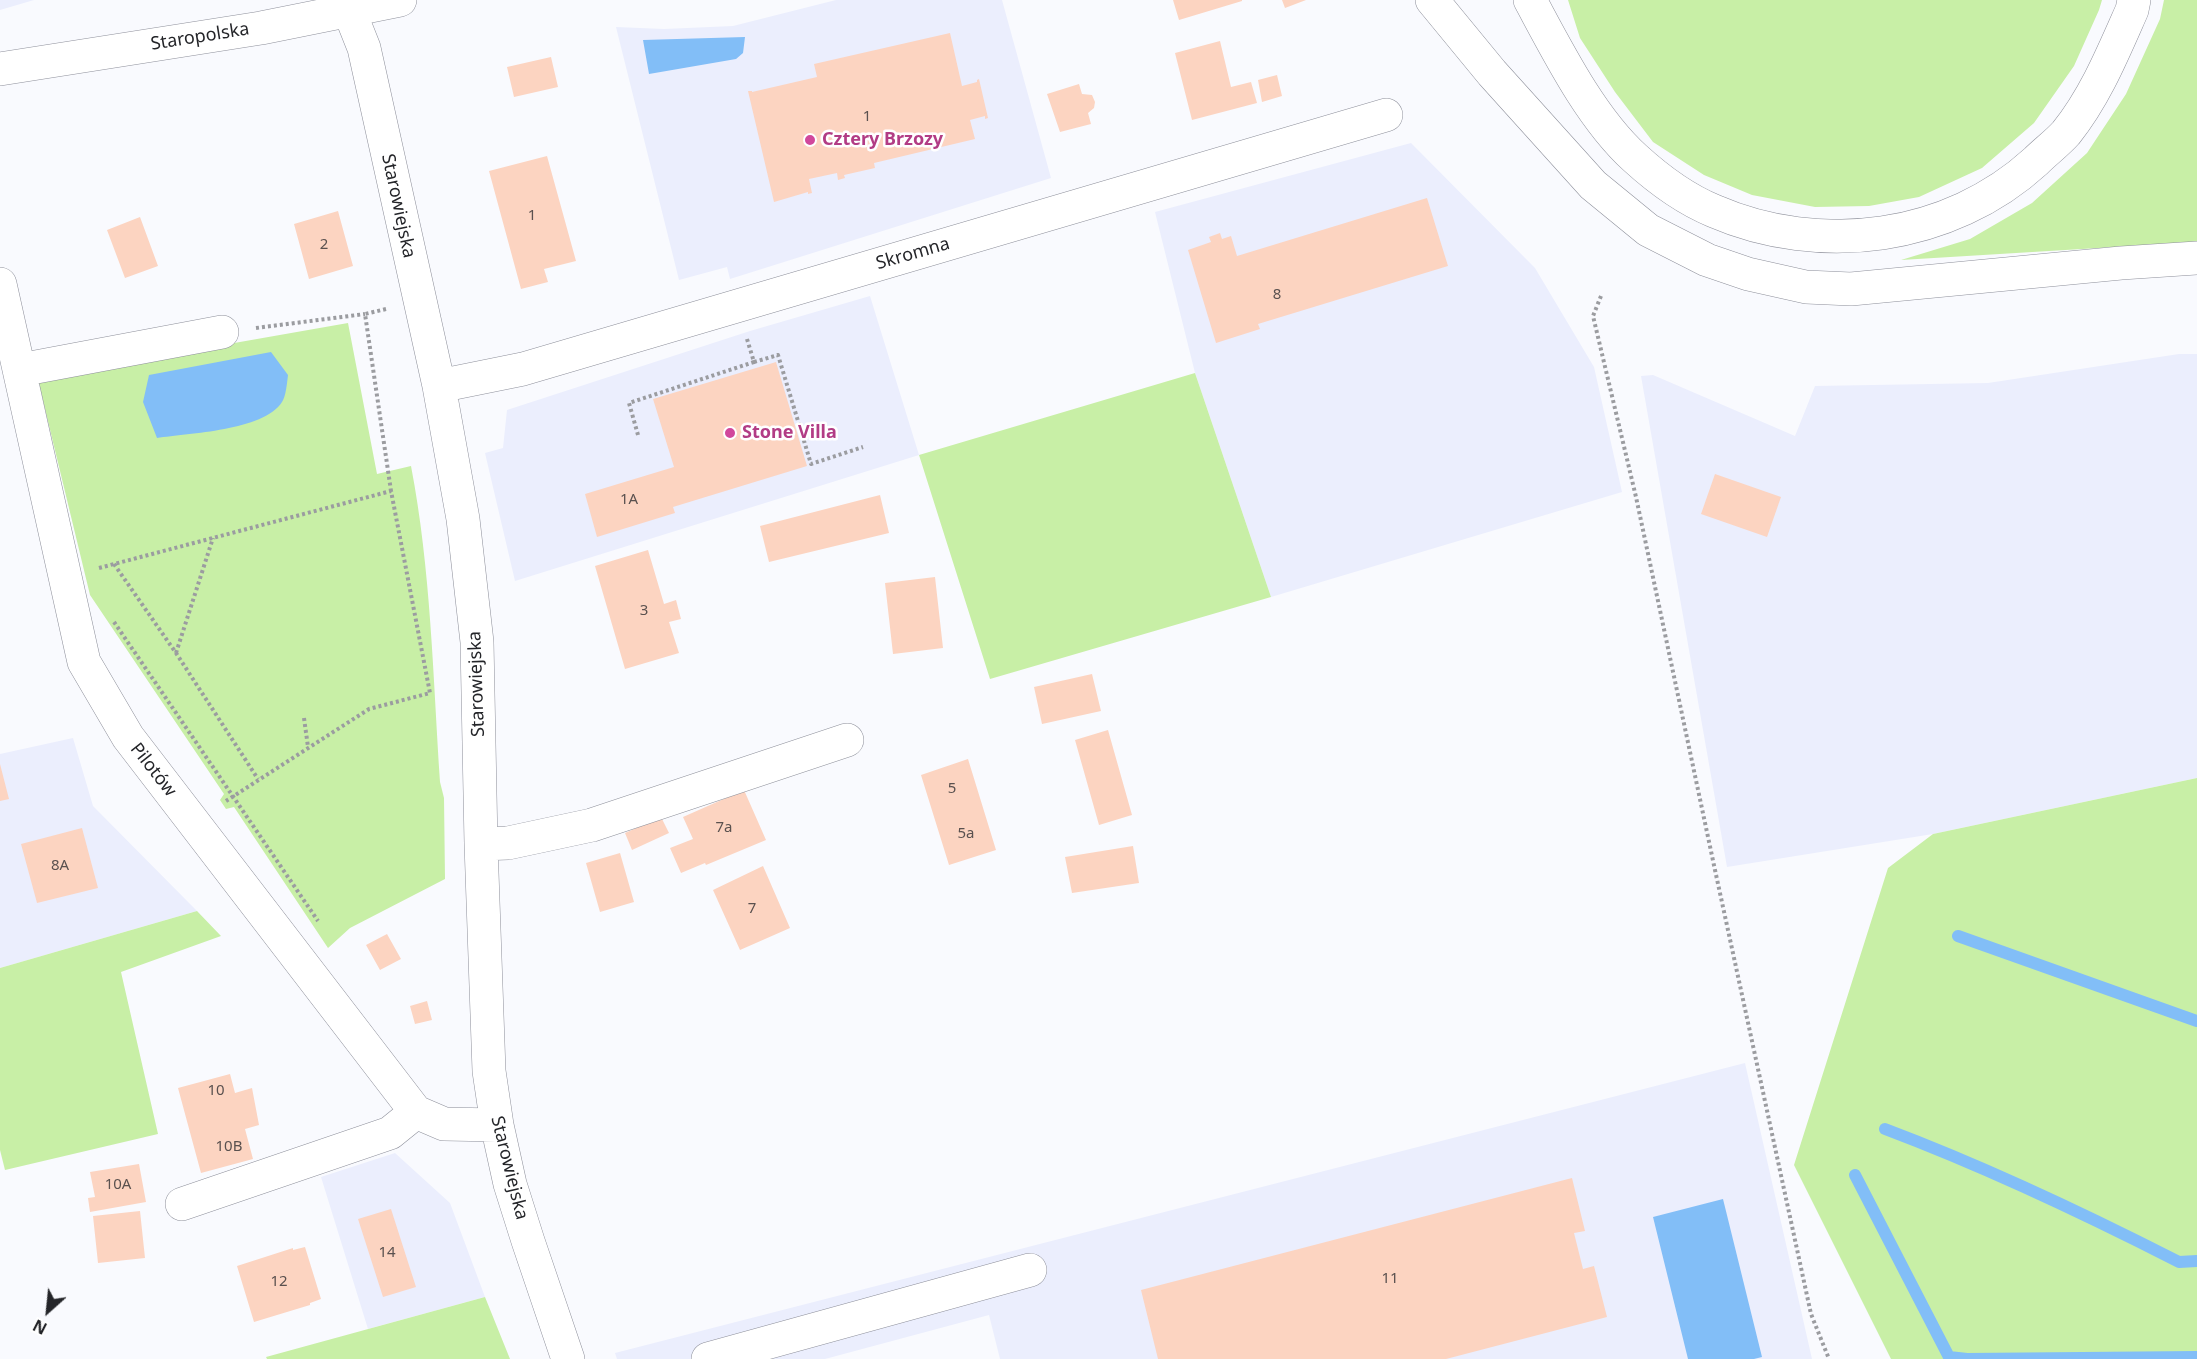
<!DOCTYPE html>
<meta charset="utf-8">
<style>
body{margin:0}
#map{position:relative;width:2197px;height:1359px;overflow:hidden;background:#f9fafe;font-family:"Noto Sans",sans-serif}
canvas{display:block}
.north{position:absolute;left:18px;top:1281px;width:60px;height:60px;-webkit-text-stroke:4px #fff;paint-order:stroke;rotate:207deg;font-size:16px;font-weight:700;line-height:24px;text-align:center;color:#242529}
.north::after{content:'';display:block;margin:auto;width:21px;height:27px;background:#242529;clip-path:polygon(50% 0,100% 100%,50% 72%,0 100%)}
</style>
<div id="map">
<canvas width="2197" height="1359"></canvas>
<div class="north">N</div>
</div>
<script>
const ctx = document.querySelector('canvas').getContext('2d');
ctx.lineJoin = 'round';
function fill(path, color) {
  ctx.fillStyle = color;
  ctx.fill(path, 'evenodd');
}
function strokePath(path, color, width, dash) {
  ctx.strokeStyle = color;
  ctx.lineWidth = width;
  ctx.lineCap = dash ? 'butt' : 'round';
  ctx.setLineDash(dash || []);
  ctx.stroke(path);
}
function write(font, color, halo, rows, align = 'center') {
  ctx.font = font + ' "Noto Sans",sans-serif';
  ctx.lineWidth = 5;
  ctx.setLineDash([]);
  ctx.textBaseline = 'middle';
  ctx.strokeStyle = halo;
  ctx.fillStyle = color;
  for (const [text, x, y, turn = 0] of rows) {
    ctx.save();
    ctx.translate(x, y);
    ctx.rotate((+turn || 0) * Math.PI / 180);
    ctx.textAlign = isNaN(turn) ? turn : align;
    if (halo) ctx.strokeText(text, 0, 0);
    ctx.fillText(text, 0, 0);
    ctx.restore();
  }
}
const built = new Path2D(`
 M 0,0 L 34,0 L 0,10 Z
 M 836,0 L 1002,0 L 1051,178 L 730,279 L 727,267 L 679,280 L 616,27 L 664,29 L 733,26 Z
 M 1411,143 L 1535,268 L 1594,367 L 1622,492 L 1271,597 L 1195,373 L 1155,212 Z
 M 870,296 L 919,455 L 515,581 L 485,453 L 503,448 L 507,410 L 750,331 Z
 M 2179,354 L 2197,354 L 2197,778 L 1933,834 L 1727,867 L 1641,376 L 1653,375 L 1795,436 L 1815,386 L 1988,383 Z
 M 73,738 L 93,806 L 197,911 L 0,968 L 0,754 Z
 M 1745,1063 L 1812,1359 L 1000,1359 L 989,1315 L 825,1359 L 617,1359 L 615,1353 Z
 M 395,1153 L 450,1203 L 485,1297 L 368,1329 L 321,1177 Z`);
const green = new Path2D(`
 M 1568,0 L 2102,0 L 2099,10 L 2074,66 L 2034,123 L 1982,168 L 1919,197 L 1869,206 L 1815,207 L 1752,195 L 1704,175 L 1653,142 L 1615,92 L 1580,38 Z
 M 2164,0 L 2197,0 L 2197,242 L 1901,260 L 1970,239 L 2032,203 L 2087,153 L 2126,94 L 2160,19 Z
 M 348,323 L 377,474 L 411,466 C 431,570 433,677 440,782 L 444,798 L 445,879 L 350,928 L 328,948 L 234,807 L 226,809 L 220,800 L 224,794 L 90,595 L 38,380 L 75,371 Z
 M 1195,373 L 1271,597 L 990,679 L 919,455 Z
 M 2197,778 L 2197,1359 L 1891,1359 L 1794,1165 L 1888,868 L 1933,834 Z
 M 197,911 L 221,936 L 121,972 L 158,1134 L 5,1170 L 0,1150 L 0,968 Z
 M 485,1297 L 510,1359 L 267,1359 L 266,1357 Z`);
const water = new Path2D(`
 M 745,37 L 743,53 L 736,59 L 649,74 L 643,40 Z
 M 271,352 L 288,375 C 287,383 286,396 282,402 C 263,431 189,433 157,438 L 143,402 L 149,375 Z
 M 1723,1199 L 1762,1357 L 1754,1359 L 1688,1359 L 1653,1217 Z`);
const stream = new Path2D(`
 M 1958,936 L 2197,1021
 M 1885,1129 C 1986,1167 2083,1213 2179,1262 L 2197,1261
 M 1855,1175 L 1949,1357 L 1967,1359 L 2197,1357`);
const building = new Path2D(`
 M 1173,0 L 1242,0 L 1242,1 L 1179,20 Z
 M 1282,0 L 1306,0 L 1285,8 Z
 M 950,33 L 962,86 L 977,82 L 977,80 L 979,79 L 988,118 L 985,119 L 985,116 L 970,120 L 975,139 L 874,163 L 875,168 L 844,175 L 845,178 L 838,180 L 837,173 L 809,179 L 812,193 L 808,194 L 808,192 L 774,202 L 748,91 L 752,91 L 752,92 L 817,77 L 814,64 Z
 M 1220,41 L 1231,87 L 1251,82 L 1257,103 L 1192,120 L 1175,53 Z
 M 551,57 L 558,87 L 514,97 L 507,67 Z
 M 1277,75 L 1282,96 L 1262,102 L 1258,80 Z
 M 1079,84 L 1082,94 L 1092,95 L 1095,102 L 1094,108 L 1088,113 L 1091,124 L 1060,132 L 1047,94 Z
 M 547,156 L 576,261 L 544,269 L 548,282 L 521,289 L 489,171 Z
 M 1427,198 L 1448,266 L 1258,324 L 1260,329 L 1216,343 L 1188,250 L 1211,242 L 1209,237 L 1220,233 L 1222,239 L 1231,236 L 1237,256 Z
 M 338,211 L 353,266 L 309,279 L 294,224 Z
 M 140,217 L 158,266 L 125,278 L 107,230 Z
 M 776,362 L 807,466 L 673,507 L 675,513 L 597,537 L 585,494 L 674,467 L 653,399 Z
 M 1715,474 L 1781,497 L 1767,537 L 1701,514 Z
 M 880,495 L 889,533 L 769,562 L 760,526 Z
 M 648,550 L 664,604 L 676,600 L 681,619 L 669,622 L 679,653 L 625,669 L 595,566 Z
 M 935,577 L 943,648 L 893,654 L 885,583 Z
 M 1092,674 L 1101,711 L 1042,724 L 1034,687 Z
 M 1108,730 L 1132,815 L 1099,825 L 1075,740 Z
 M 968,759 L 996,850 L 949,865 L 921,775 Z
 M 0,764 L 9,799 L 0,801 Z
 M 744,790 L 766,840 L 706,865 L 705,863 L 681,873 L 670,848 L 693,839 L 683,817 Z
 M 661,817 L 669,833 L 632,850 L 625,833 Z
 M 82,828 L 98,888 L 37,903 L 21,844 Z
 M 1133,846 L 1139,883 L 1072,893 L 1065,857 Z
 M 620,853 L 634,902 L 600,912 L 586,863 Z
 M 763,866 L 790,928 L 740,950 L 713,890 Z
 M 387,934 L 401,959 L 380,970 L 366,945 Z
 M 427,1001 L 432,1020 L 415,1024 L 410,1006 Z
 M 230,1074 L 235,1093 L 252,1088 L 259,1125 L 245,1129 L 253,1159 L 201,1173 L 178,1088 Z
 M 139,1164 L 146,1202 L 90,1212 L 88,1198 L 95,1197 L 90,1172 Z
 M 1572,1178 L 1585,1231 L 1574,1233 L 1583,1269 L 1594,1266 L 1607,1317 L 1446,1359 L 1158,1359 L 1141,1290 Z
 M 391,1209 L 416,1287 L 383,1297 L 358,1219 Z
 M 140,1211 L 145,1258 L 98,1263 L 93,1216 Z
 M 305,1247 L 321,1299 L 310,1303 L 310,1305 L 254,1322 L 237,1266 L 293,1248 L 293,1250 Z`);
const path = new Path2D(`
 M 1601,296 L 1593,316 L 1636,497 L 1715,870 L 1811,1314 L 1829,1359
 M 386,309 L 365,314 L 391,491
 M 256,328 L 365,314
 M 747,339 L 754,362 L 778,355 L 811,464 L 863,447
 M 638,435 L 629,403 L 754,362
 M 114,564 L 176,653 L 258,779
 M 99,568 L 391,491 L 430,693 L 369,709 L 226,801
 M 114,622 L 318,921
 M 176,653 L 213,538
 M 304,718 L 308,747`);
const minor = new Path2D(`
 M 345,0 L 364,48 L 439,386 L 463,519 L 477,642 L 481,844 L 489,1071 L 497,1125 L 510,1184 L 528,1241 L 568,1359
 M 0,284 L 84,662 L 128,737 L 416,1112 L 444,1124 L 497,1125
 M 20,370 L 222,332
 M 439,386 L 523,369 L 1386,115
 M 481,844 L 508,843 L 592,825 L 847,740
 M 182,1204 L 390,1133 L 416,1112
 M 708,1359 L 1030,1270`);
const major = new Path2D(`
 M 0,69 L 261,28 L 400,0`);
const highway = new Path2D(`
 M 1432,0 L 1492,73 L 1593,185 L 1648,230 L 1707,260 L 1748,274 L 1806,287 L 1851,289 L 2121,263 L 2197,258
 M 1530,0 C 1558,52 1591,118 1635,158 C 1658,179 1685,199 1714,211 C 1820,257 1950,240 2036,161 C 2045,152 2057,143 2066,133 C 2095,97 2113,53 2132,10 L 2134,0`);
const markers = [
 [810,140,6,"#d1479c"],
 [730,433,6,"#d1479c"]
];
const numberNames = [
 ["1",867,117],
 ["1",532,216],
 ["2",324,245],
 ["8",1277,295],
 ["1A",629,500],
 ["3",644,611],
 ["5",952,789],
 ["7a",724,828],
 ["5a",966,834],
 ["8A",60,866],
 ["7",752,909],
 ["10",216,1091],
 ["10B",229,1147],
 ["10A",118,1185],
 ["14",387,1253],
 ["11",1390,1279],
 ["12",279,1282]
];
const streetNames = [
 ["Staropolska",200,37,-9],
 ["Starowiejska",398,206,78],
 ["Skromna",913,254,-16],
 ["Starowiejska",477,684,-92],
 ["Pilotów",153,770,52],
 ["Starowiejska",509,1168,76]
];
const hotelNames = [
 ["Cztery Brzozy",822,140],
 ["Stone Villa",742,433]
];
fill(built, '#ebeefd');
fill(green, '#c8efa6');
fill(water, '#82bef7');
strokePath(stream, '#82bef7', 12);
fill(building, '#fcd4c1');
strokePath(minor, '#8e909b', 34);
strokePath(major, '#8e909b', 34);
strokePath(highway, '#8e909b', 34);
strokePath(path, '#9b9ca0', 4, [3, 3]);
strokePath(minor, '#fff', 33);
strokePath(major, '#fff', 33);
strokePath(highway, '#fff', 33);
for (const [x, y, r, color] of markers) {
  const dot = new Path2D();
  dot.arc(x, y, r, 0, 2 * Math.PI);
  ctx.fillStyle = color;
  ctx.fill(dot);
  strokePath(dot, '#fff', 2);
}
write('15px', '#5a514f', null, numberNames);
write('18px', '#242529', '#fff', streetNames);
write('bold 18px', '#b23c85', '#fff', hotelNames, 'left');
</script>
